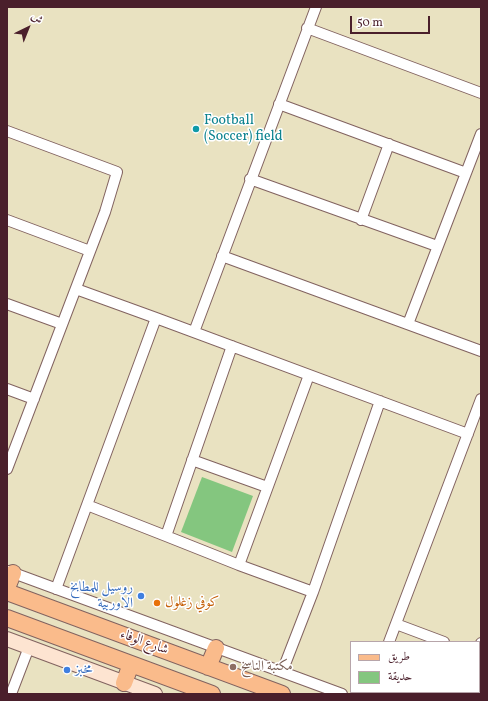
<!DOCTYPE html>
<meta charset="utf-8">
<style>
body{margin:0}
#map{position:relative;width:488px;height:701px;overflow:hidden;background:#e9e2c1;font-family:Vollkorn,Amiri,serif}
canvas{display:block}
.frame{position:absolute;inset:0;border:8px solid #4a1f2b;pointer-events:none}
.legend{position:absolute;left:350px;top:641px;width:130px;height:52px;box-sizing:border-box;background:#fff;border:1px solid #b7a5aa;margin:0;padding:5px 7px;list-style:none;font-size:12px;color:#4a1f2b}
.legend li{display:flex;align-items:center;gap:8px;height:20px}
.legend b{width:20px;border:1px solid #b7a5aa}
.north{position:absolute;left:8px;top:8px;width:40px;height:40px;-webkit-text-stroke:3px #fff;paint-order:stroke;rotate:43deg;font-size:11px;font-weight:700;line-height:16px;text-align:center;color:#4a1f2b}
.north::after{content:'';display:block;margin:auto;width:14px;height:18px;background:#4a1f2b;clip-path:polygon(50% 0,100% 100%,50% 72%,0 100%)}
.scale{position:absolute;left:350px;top:16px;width:80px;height:18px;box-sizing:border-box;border:2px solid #4a1f2b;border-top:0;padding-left:5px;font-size:12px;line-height:14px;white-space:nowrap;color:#4a1f2b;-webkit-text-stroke:3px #fff;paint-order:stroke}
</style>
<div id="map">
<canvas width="488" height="701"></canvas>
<div class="frame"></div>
<ul class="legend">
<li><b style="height:5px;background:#fabb8b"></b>طريق</li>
<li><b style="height:11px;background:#84c67f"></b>حديقة</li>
</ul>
<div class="north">ش</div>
<div class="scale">50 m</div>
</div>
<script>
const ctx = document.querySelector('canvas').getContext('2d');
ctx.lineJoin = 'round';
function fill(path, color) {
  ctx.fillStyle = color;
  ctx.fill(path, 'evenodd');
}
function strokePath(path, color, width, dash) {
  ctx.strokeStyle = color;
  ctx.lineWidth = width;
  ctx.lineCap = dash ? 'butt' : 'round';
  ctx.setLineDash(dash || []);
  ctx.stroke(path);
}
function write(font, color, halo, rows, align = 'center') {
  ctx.font = font + ' Vollkorn,Amiri,serif';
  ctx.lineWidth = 3;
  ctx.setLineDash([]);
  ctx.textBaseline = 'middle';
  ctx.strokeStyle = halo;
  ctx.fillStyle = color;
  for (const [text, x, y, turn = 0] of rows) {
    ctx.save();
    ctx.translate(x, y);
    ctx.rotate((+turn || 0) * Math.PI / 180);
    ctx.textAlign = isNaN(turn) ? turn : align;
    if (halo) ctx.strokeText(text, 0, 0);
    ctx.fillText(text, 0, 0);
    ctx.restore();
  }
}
const green = new Path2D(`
 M 202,477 L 253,496 L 232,552 L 181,532 Z`);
const street = new Path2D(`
 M 307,28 L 481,93
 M 279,104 L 466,173
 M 7,131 L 117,172 L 105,212 L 7,469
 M 250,179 L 437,246
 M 7,220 L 90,251
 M 361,220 L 389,144
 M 222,256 L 481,351
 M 76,289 L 156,318 L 468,434
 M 7,304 L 62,324
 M 408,324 L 481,134
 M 194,332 L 316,7
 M 232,346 L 166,536 L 239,565 L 313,592
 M 7,389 L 34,399
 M 192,460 L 267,487
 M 87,505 L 166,536
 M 239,565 L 309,375
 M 8,571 L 342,694
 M 56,589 L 156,318
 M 396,624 L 444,642
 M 389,642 L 481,399
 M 479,649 L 481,643
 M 282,672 L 313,592 L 380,401
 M 11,694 L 29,647
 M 369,694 L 369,692`);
const secondary = new Path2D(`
 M 7,639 L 155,694`);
const primary = new Path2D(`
 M 7,588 L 13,573
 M 7,592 L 282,694
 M 7,618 L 212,694
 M 208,667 L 216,648
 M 124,683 L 131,664`);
const markers = [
 [196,129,4,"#0f9aa8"],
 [141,596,4,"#3f7fe0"],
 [157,603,4,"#e8710a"],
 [233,667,4,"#8d6e63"],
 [67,670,4,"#3f7fe0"]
];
const cultureNames = [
 ["Football",204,121],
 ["(Soccer) field",204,137]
];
const shopNames = [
 ["روسيل للمطابخ",133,588],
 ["الاوربية",133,604],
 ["مخبز",75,670,"left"]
];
const foodNames = [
 ["كوفي زغلول",165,603]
];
const streetNames = [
 ["شارع الوفاء",144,643,20]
];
const educationNames = [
 ["مكتبة الناسخ",241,667]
];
fill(green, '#84c67f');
strokePath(street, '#826360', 12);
strokePath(secondary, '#826360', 16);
strokePath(primary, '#826360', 18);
strokePath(street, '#fff', 10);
strokePath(secondary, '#fde4d1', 14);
strokePath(primary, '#fabb8b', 16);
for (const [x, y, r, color] of markers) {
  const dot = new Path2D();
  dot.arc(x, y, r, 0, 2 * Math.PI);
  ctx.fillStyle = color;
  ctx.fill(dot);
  strokePath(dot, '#fff', 1.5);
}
write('14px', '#0d838f', '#fff', cultureNames, 'left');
write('14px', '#366cbe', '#fff', shopNames, 'right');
write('14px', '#c56008', '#fff', foodNames, 'left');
write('14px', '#4a1f2b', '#fff', streetNames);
write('14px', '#785e54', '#fff', educationNames, 'left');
</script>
